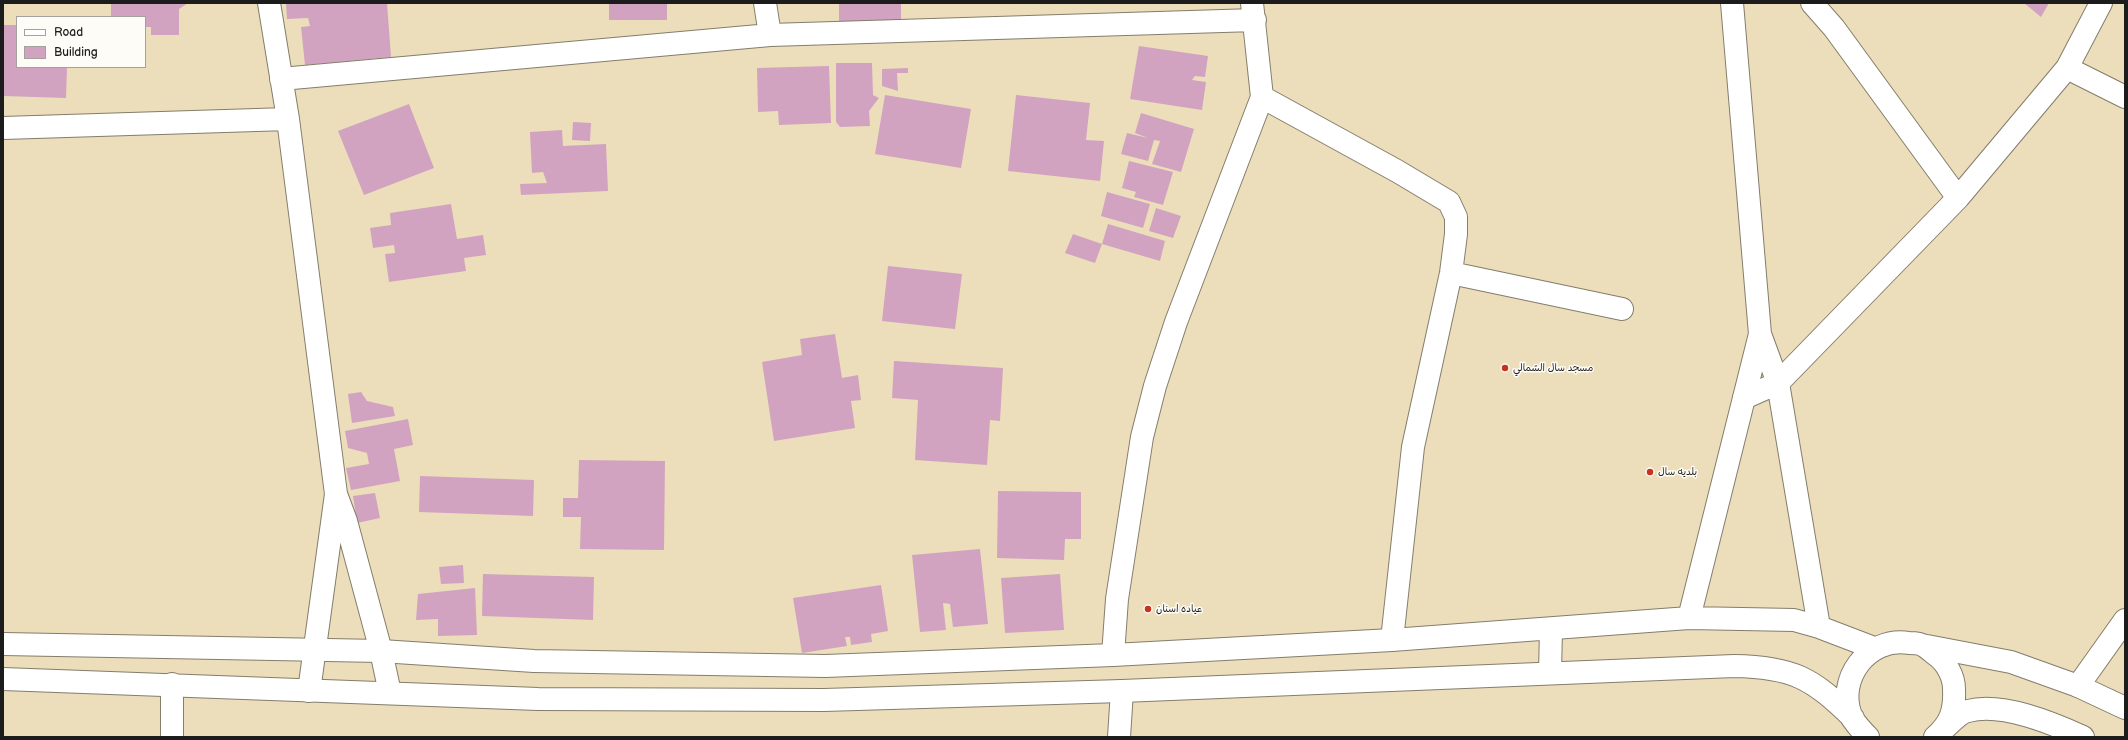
<!DOCTYPE html>
<meta charset="utf-8">
<style>
body{margin:0}
#map{position:relative;width:2128px;height:740px;overflow:hidden;background:#ecdebb;font-family:"Balsamiq Sans",sans-serif}
canvas{display:block}
.frame{position:absolute;inset:0;border:4px solid #1c1c1c;pointer-events:none}
.legend{position:absolute;left:16px;top:16px;width:130px;height:52px;box-sizing:border-box;background:#fdfcf7;border:1px solid #a3a29f;margin:0;padding:5px 7px;list-style:none;font-size:12px;color:#1c1c1c}
.legend li{display:flex;align-items:center;gap:8px;height:20px}
.legend b{width:20px;border:1px solid #a3a29f}
</style>
<div id="map">
<canvas width="2128" height="740"></canvas>
<div class="frame"></div>
<ul class="legend">
<li><b style="height:5px;background:#fff"></b>Road</li>
<li><b style="height:11px;background:#d1a3c0"></b>Building</li>
</ul>
</div>
<script>
const ctx = document.querySelector('canvas').getContext('2d');
ctx.lineJoin = 'round';
function fill(path, color) {
  ctx.fillStyle = color;
  ctx.fill(path, 'evenodd');
}
function strokePath(path, color, width, dash) {
  ctx.strokeStyle = color;
  ctx.lineWidth = width;
  ctx.lineCap = dash ? 'butt' : 'round';
  ctx.setLineDash(dash || []);
  ctx.stroke(path);
}
function write(font, color, halo, rows, align = 'center') {
  ctx.font = font + ' "Balsamiq Sans","Playpen Sans Arabic",sans-serif';
  ctx.lineWidth = 3;
  ctx.setLineDash([]);
  ctx.textBaseline = 'middle';
  ctx.strokeStyle = halo;
  ctx.fillStyle = color;
  for (const [text, x, y, turn = 0] of rows) {
    ctx.save();
    ctx.translate(x, y);
    ctx.rotate((+turn || 0) * Math.PI / 180);
    ctx.textAlign = isNaN(turn) ? turn : align;
    if (halo) ctx.strokeText(text, 0, 0);
    ctx.fillText(text, 0, 0);
    ctx.restore();
  }
}
const building = new Path2D(`
 M 111,3 L 188,3 L 179,9 L 179,35 L 151,35 L 151,27 L 145,27 L 145,17 L 111,17 Z
 M 286,3 L 387,3 L 391,57 L 305,65 L 301,27 L 310,26 L 308,18 L 287,19 Z
 M 609,3 L 667,3 L 667,20 L 609,20 Z
 M 839,3 L 901,3 L 901,24 L 839,24 Z
 M 2024,3 L 2049,3 L 2041,17 Z
 M 3,25 L 17,25 L 17,67 L 67,67 L 66,98 L 3,96 Z
 M 1139,46 L 1208,56 L 1205,77 L 1195,76 L 1192,80 L 1206,82 L 1202,110 L 1130,99 Z
 M 836,63 L 872,63 L 873,95 L 879,98 L 869,111 L 870,126 L 840,127 L 836,122 Z
 M 829,66 L 831,123 L 779,125 L 778,111 L 758,112 L 757,68 Z
 M 908,68 L 908,73 L 897,73 L 898,91 L 882,86 L 882,69 Z
 M 885,95 L 971,109 L 961,168 L 875,154 Z
 M 1016,95 L 1090,103 L 1086,140 L 1104,141 L 1100,181 L 1008,171 Z
 M 409,104 L 434,168 L 364,195 L 338,131 Z
 M 1141,113 L 1194,129 L 1181,172 L 1152,164 L 1160,141 L 1154,140 L 1148,161 L 1121,154 L 1127,133 L 1148,138 L 1135,133 Z
 M 573,122 L 591,123 L 590,141 L 572,140 Z
 M 562,130 L 563,146 L 606,144 L 608,191 L 521,195 L 520,184 L 547,183 L 543,172 L 532,173 L 530,132 Z
 M 1129,161 L 1173,172 L 1163,205 L 1134,197 L 1136,192 L 1122,188 Z
 M 1107,192 L 1150,204 L 1143,228 L 1101,216 Z
 M 451,204 L 457,239 L 483,235 L 486,255 L 464,258 L 466,271 L 389,282 L 385,254 L 395,253 L 394,245 L 373,248 L 370,228 L 391,225 L 390,213 Z
 M 1156,208 L 1181,216 L 1173,238 L 1149,231 Z
 M 1108,224 L 1165,241 L 1160,261 L 1102,244 Z
 M 1073,234 L 1102,244 L 1095,263 L 1065,253 Z
 M 888,266 L 962,274 L 955,329 L 882,321 Z
 M 835,334 L 842,378 L 858,375 L 861,400 L 851,401 L 855,428 L 774,441 L 762,362 L 802,355 L 800,339 Z
 M 894,361 L 1003,368 L 1000,421 L 990,420 L 987,465 L 915,460 L 918,400 L 892,398 Z
 M 361,392 L 367,401 L 393,407 L 395,416 L 352,423 L 348,394 Z
 M 408,419 L 413,445 L 394,449 L 400,481 L 351,490 L 346,468 L 369,464 L 367,453 L 348,448 L 345,431 Z
 M 579,460 L 665,461 L 664,550 L 580,549 L 581,517 L 563,517 L 563,498 L 578,498 Z
 M 420,476 L 534,480 L 533,516 L 419,512 Z
 M 998,491 L 1081,492 L 1081,539 L 1065,539 L 1064,560 L 997,558 Z
 M 375,493 L 380,518 L 357,523 L 353,496 Z
 M 980,549 L 988,624 L 953,627 L 950,604 L 943,603 L 946,630 L 920,632 L 912,555 Z
 M 463,565 L 464,583 L 441,584 L 439,567 Z
 M 483,574 L 594,577 L 593,620 L 482,616 Z
 M 1060,574 L 1064,630 L 1005,633 L 1001,578 Z
 M 881,585 L 888,631 L 871,634 L 872,642 L 851,645 L 850,637 L 845,637 L 847,646 L 802,653 L 793,598 Z
 M 475,588 L 477,635 L 438,636 L 438,619 L 416,620 L 418,594 Z`);
const minor = new Path2D(`
 M 269,3 L 288,119 L 336,494 L 346,521 L 381,651 L 390,693
 M 765,3 L 770,35
 M 1812,3 L 1834,28 L 1958,198
 M 2067,68 L 2125,97
 M 281,79 L 770,35 L 1255,20
 M 1262,97 L 1397,171 L 1449,202 L 1456,217 L 1456,234 L 1451,273 L 1413,447 L 1392,640
 M 3,128 L 288,119
 M 1451,273 L 1622,309
 M 1744,398 L 1778,383 L 1958,198 L 2067,68 L 2101,3
 M 1113,655 L 1117,599 L 1142,437 L 1155,386 L 1176,322 L 1262,97 L 1252,3
 M 2078,686 L 2125,620
 M 309,691 L 336,494
 M 172,737 L 172,684
 M 1119,737 L 1122,691`);
const tertiary = new Path2D(`
 M 1732,3 L 1760,334 L 1778,383 L 1819,627
 M 1689,618 L 1760,334
 M 3,644 L 381,651 L 534,661 L 825,666 L 1113,655 L 1392,640 L 1689,618 L 1794,620 L 1819,627 L 1874,648
 M 1927,646 L 2011,662 L 2078,686 L 2125,708
 M 1550,673 L 1551,629
 M 3,679 L 538,699 L 824,700 L 1122,691 L 1734,666 C 1793,667 1812,678 1853,718
 M 1946,727 C 1952,722 1960,712 1968,711 C 2002,702 2052,723 2083,737
 M 1868,737 C 1863,732 1856,724 1852,718 C 1835,680 1868,636 1909,643 C 1914,643 1920,643 1924,646 C 1928,648 1932,652 1936,655 C 1946,662 1954,676 1954,689 C 1955,710 1951,723 1935,737`);
const markers = [
 [1505,368,4,"#c8321e"],
 [1650,472,4,"#c8321e"],
 [1148,609,4,"#c8321e"]
];
const poiNames = [
 ["مسجد سال الشمالي",1513,368],
 ["بلديه سال",1658,472],
 ["عياده اسنان",1156,609]
];
fill(building, '#d1a3c0');
strokePath(minor, '#847d6c', 24);
strokePath(tertiary, '#847d6c', 24);
strokePath(minor, '#fff', 22);
strokePath(tertiary, '#fff', 22);
for (const [x, y, r, color] of markers) {
  const dot = new Path2D();
  dot.arc(x, y, r, 0, 2 * Math.PI);
  ctx.fillStyle = color;
  ctx.fill(dot);
  strokePath(dot, '#fdfcf7', 1.5);
}
write('10px', '#1c1c1c', '#fdfcf7', poiNames, 'left');
</script>
